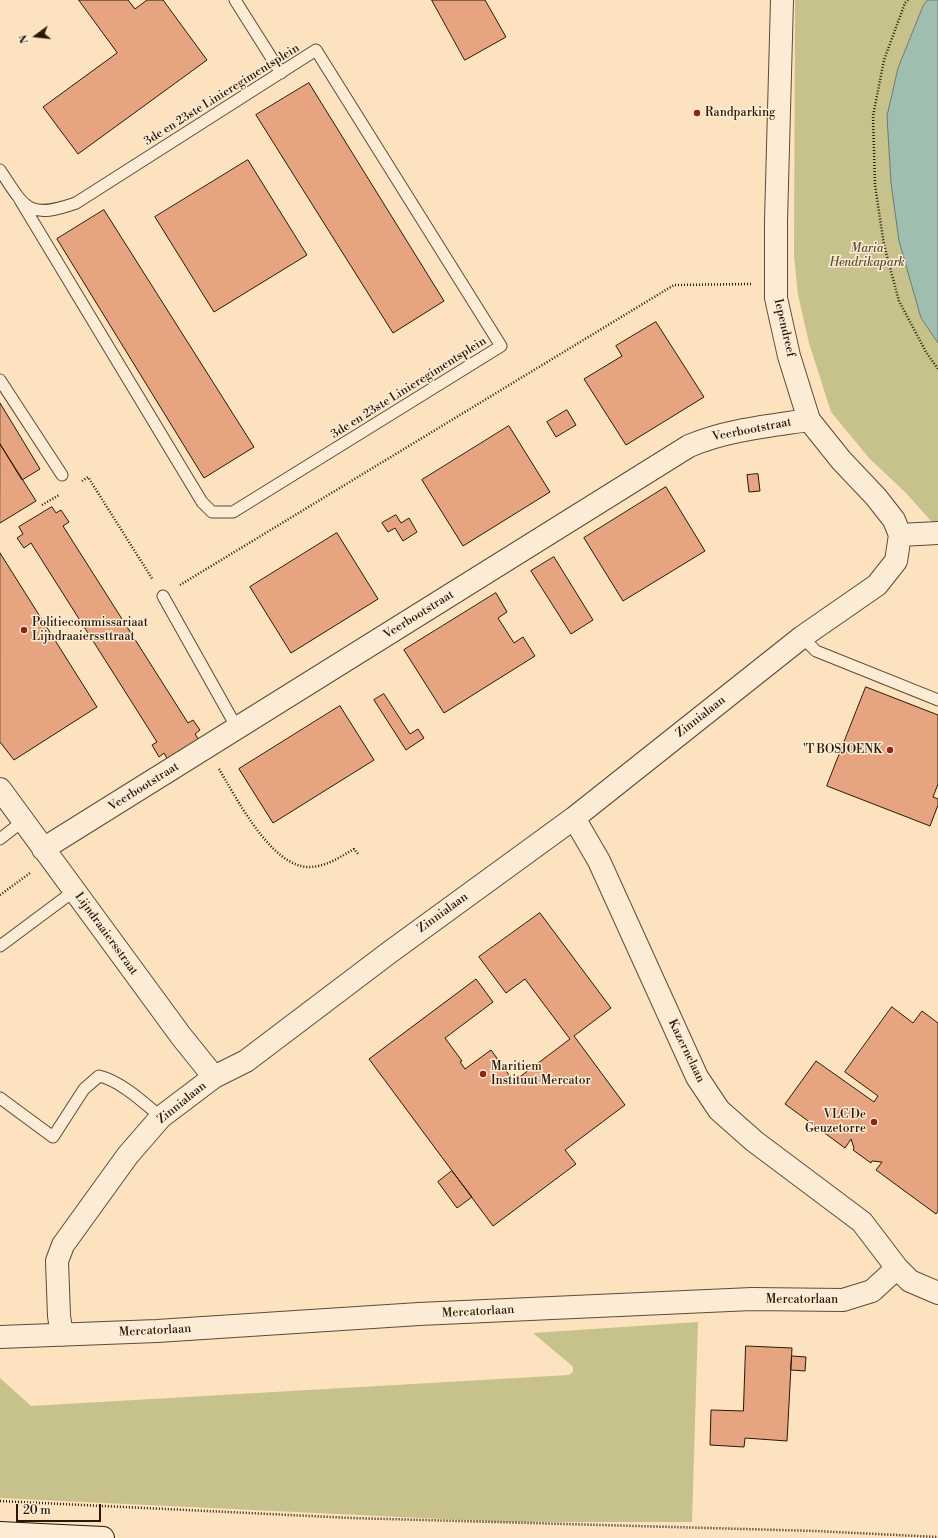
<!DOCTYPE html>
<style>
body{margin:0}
#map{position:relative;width:938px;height:1538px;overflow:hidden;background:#fce2be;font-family:"Libre Bodoni",serif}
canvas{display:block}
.north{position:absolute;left:16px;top:16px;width:40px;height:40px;-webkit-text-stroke:3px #fdecd5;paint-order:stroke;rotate:255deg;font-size:11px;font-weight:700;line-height:16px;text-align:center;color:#271908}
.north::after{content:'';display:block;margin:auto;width:14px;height:18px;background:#271908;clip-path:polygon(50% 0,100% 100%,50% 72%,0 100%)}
.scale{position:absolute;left:16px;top:1504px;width:85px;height:18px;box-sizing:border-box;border:2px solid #271908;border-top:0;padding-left:5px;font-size:12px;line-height:14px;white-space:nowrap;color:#271908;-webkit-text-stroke:3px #fdecd5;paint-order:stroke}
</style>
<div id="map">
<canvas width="938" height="1538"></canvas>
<div class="north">N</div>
<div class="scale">20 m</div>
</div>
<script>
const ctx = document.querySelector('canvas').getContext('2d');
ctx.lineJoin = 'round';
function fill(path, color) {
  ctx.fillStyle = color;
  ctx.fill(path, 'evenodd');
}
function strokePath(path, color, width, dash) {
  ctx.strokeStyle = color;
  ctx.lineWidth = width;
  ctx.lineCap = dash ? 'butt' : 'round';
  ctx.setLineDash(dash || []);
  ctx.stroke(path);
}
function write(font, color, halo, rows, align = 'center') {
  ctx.font = font + ' "Libre Bodoni",serif';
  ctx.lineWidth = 3;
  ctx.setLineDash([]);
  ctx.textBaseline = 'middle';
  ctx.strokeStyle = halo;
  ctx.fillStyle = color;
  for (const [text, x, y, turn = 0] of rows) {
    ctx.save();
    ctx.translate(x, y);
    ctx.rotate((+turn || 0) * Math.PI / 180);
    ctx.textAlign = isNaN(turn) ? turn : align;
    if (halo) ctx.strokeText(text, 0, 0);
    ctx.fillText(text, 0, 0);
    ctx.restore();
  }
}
const green = new Path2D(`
 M 795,0 L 938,0 L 938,522 L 932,522 L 906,493 L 869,458 L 831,412 L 809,343 L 798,295 L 794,256 Z
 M 698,1322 L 692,1522 L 507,1522 L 0,1498 L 0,1378 L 31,1406 L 569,1375 L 573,1372 L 573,1367 L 570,1364 L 533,1333 Z`);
const water = new Path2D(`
 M 928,0 L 938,0 L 938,343 L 921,318 L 899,241 L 891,183 L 887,116 L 898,68 L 923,6 Z`);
const building = new Path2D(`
 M 79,0 L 128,0 L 135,9 L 147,0 L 163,0 L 207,60 L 78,154 L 43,107 L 117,53 Z
 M 432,0 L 485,0 L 506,37 L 465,60 Z
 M 309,83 L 444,301 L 393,333 L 256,115 Z
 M 248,160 L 307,255 L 214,312 L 155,217 Z
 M 104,210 L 254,447 L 204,478 L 57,239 Z
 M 656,322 L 704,397 L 626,445 L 584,379 L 622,356 L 616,346 Z
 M 0,403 L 40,469 L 22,480 L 0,444 Z
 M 567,410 L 576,425 L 556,437 L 547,422 Z
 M 509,426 L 550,492 L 463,546 L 422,480 Z
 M 0,444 L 36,501 L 0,523 Z
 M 758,474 L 760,491 L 749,492 L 747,475 Z
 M 666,487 L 705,551 L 623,601 L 584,538 Z
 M 52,507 L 56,513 L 61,510 L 69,522 L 63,526 L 188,723 L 193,720 L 200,730 L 195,734 L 199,740 L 168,760 L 164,753 L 159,757 L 152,745 L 157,742 L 31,543 L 24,548 L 17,538 L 23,534 L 19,527 Z
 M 396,515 L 401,523 L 409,518 L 417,532 L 403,541 L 395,528 L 388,532 L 382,523 Z
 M 337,533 L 378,599 L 291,653 L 250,587 Z
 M 0,553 L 97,707 L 14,760 L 0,742 Z
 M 554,557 L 593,620 L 571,634 L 531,571 Z
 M 496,593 L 507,612 L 498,618 L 514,643 L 523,637 L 535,656 L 444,713 L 404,650 Z
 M 866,687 L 938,715 L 938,784 L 933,797 L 938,799 L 938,805 L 930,826 L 827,786 Z
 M 384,694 L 410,734 L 418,729 L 424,738 L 406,750 L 374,700 Z
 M 340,706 L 374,760 L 273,823 L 239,769 Z
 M 540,913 L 611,1008 L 574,1036 L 625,1105 L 565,1150 L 576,1164 L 493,1226 L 369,1059 L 476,979 L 493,1002 L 445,1038 L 462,1061 L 460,1062 L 465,1069 L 491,1050 L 512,1079 L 516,1077 L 517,1079 L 570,1039 L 525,979 L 506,993 L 479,957 Z
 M 892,1007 L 913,1023 L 922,1011 L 938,1023 L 938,1211 L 936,1214 L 876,1170 L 882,1162 L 872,1161 L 871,1163 L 853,1150 L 854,1148 L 851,1139 L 845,1148 L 785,1104 L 816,1061 L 874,1102 L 878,1096 L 845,1072 Z
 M 452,1171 L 472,1197 L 457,1208 L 438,1182 Z
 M 746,1346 L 792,1348 L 787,1441 L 745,1438 L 744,1447 L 710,1445 L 711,1410 L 743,1411 Z
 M 792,1356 L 806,1357 L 805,1371 L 791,1370 Z`);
const path = new Path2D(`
 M 908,0 L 905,3 L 884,60 L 873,116 L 875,185 L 884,245 L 899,301 L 926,352 L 938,369
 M 82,481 L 88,477 L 153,580
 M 42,505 L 59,495
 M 180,585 L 674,285 L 751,284
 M 219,769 C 236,797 271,867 309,867 C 326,867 340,857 354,849 L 358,854
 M 0,895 L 30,873
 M 0,1501 L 352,1518 L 815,1531 L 938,1537`);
const lane = new Path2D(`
 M 235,0 L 281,73
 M 0,170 C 25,208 28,220 76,203 L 316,50 L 501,346 L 233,512 L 212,512 L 202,502 L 20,200
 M 0,380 L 62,475
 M 163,596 L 237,728
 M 802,637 L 816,651 L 938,700
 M 0,839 L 23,821
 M 0,946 L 74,891
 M 0,1098 L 53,1137 L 84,1089 L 99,1076 C 121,1081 144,1103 161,1117`);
const street = new Path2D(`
 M 782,0 L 776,221 L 776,298 L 789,356 L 809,420 L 841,460 L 876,497 L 894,520 L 900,535
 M 900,535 L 938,533
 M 0,789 L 181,1036 L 214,1077
 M 574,818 L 599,861 L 697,1077 L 719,1110 L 754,1141 L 862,1222 L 897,1268 L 910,1281 L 938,1293
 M 43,849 L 689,446 C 727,430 769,426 809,420
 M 62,1335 L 59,1316 L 57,1261 L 63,1245 L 128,1155 L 161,1117 L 214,1077 L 246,1061 L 390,952 L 574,818 L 802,637 L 877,585 L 896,561 L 900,535
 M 0,1337 L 157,1331 L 419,1314 L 752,1299 L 843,1300 L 872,1291 L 897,1268`);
const secondary = new Path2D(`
 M 0,1533 L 103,1538`);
const markers = [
 [697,113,4,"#8f2418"],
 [24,630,4,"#8f2418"],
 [890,750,4,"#8f2418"],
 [483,1074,4,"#8f2418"],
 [874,1122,4,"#8f2418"]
];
const streetNames = [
 ["3de en 23ste Linieregimentsplein",222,95,-32],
 ["Iependreef",784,328,77],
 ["3de en 23ste Linieregimentsplein",409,388,-32],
 ["Veerbootstraat",752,430,-11],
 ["Veerbootstraat",419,615,-32],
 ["Zinnialaan",701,717,-38],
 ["Veerbootstraat",144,787,-32],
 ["Zinnialaan",443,913,-36],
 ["Lijndraaiersstraat",106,934,54],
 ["Kazernelaan",686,1051,64],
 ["Zinnialaan",182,1103,-39],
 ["Mercatorlaan",802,1300],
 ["Mercatorlaan",478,1312,-3],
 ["Mercatorlaan",155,1331,-3]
];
const poiNames = [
 ["Randparking",705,113],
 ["Politiecommissariaat",32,623],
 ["Lijndraaierssttraat",32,637],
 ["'T BOSJOENK",882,750,"right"],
 ["Maritiem",491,1067],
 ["Instituut Mercator",491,1081],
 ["VLC De",866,1115,"right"],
 ["Geuzetorre",866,1129,"right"]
];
const parkNames = [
 ["Maria",867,249],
 ["Hendrikapark",867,263]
];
fill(green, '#c7c18c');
fill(water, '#9fbeb0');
strokePath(water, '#6f7c6d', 1);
fill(building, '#e6a480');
strokePath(building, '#271908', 1);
strokePath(lane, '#5c4b36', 13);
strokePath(street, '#5c4b36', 24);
strokePath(secondary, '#271908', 24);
strokePath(path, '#271908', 2.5, [1, 2]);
strokePath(lane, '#fdecd5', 11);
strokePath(street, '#fdecd5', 22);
strokePath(secondary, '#fdecd5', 22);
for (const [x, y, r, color] of markers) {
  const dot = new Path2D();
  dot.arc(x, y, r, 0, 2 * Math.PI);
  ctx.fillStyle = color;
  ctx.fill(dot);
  strokePath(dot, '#fdecd5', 1.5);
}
write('12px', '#271908', '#fdecd5', streetNames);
write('12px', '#271908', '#fdecd5', poiNames, 'left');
write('italic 12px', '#574b30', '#fdecd5', parkNames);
</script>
